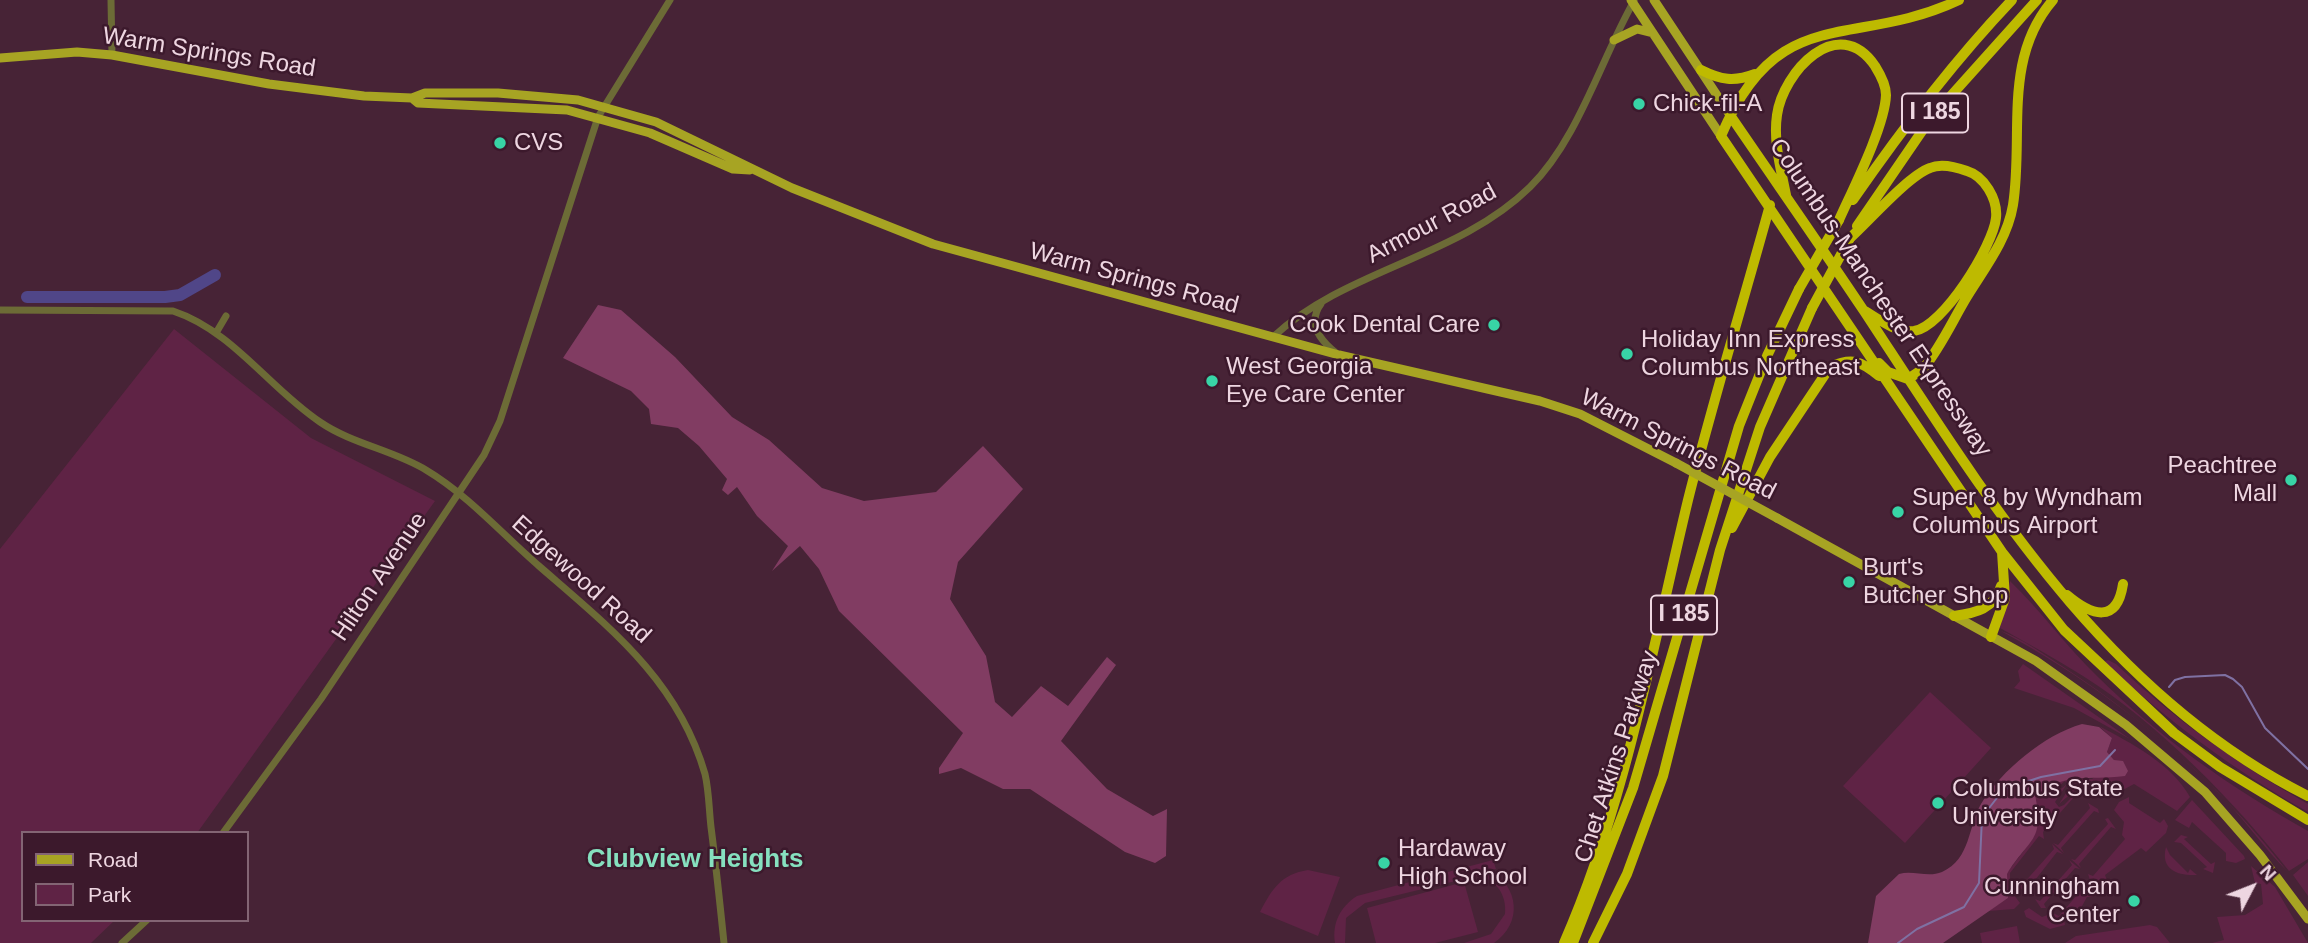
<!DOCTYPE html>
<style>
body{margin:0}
#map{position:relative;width:2308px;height:943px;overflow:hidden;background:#472336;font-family:Arial,sans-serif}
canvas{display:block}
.legend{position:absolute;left:21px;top:831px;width:228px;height:91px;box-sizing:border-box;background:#3c192c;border:2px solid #836574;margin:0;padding:9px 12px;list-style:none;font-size:21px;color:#eed6e1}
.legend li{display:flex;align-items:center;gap:14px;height:35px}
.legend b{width:35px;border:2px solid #836574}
.north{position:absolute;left:2217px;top:852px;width:70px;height:70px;-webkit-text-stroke:5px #3c192c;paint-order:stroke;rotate:48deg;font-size:19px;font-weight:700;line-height:28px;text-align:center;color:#eed6e1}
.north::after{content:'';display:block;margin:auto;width:24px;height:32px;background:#eed6e1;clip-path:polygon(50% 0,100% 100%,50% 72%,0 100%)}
</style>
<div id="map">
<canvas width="2308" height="943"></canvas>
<ul class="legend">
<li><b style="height:9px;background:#a7a423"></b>Road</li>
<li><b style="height:19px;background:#5f2345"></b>Park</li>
</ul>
<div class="north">N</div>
</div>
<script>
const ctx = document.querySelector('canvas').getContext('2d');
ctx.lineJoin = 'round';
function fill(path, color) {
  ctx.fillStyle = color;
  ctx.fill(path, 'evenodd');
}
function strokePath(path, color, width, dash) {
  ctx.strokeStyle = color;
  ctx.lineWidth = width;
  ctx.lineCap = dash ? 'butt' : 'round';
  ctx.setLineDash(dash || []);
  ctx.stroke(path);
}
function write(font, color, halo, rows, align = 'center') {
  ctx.font = font + ' Arial,sans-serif';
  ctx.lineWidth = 5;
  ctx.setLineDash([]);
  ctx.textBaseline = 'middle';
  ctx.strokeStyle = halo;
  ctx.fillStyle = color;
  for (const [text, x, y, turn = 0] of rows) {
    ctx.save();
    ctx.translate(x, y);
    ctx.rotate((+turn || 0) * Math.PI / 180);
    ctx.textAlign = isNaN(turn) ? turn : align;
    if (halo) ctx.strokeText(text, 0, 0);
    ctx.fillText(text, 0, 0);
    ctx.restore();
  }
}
const green = new Path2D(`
 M 174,329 L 311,438 L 435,501 L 197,833 L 23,833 L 23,920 L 115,920 L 91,943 L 0,943 L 0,549 Z
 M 2010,581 C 2041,611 2066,646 2097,676 C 2160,738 2231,788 2308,831 L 2308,859 L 2289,871 C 2234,801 2158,723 2083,676 C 2056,659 2027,643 2000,628 Z
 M 2001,631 C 2021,638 2045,655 2065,668 C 2149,723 2225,791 2287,871 C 2263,847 2242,816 2217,791 C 2153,727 2080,674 2001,631 Z
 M 2108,660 L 2116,664 C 2174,719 2238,765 2308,804 L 2308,812 C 2233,770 2167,720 2104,662 Z
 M 2023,664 L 2130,739 L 2074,708 L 2014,688 L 2020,681 L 2018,671 Z
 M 1930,692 L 1991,748 L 1905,843 L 1843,786 Z
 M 2099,726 C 2131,743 2172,764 2190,797 L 2177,811 L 2134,784 L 2121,791 L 2115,785 L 2083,783 L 2059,804 L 2070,787 L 2065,781 L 2048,795 L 2047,787 C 2062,777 2074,778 2092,779 L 2114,760 L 2107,752 L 2112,738 Z
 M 2067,784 L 2055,802 L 2059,807 L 2064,805 L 2082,787 L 2092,788 L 2089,791 L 2083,787 L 2043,832 L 2044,839 L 2039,836 L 2010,873 L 2010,890 L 2020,903 L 2014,909 L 1988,911 L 2008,898 L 2006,874 L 2026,848 L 2035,795 L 2043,789 L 2050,798 Z
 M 2129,797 L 2129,803 L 2160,823 L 2164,819 L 2168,826 L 2166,833 L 2146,852 L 2141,848 L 2105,875 L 2107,880 L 2092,897 L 2087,897 L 2081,908 L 2085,911 L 2082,915 L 2078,911 L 2064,920 L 2065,925 L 2050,929 L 2026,917 L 2024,911 L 2029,908 L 2042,917 L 2053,913 L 2059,916 L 2090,880 L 2088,874 L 2093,876 L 2125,839 L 2122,835 L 2124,822 L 2114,810 L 2119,802 Z
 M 2192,800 L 2244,856 L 2245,859 L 2236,863 L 2226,861 L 2226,853 L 2192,822 L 2189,828 L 2175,820 Z
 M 2088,803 L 2098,809 L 2099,813 L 2094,811 L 2061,848 L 2064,853 L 2053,843 L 2058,845 L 2090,808 Z
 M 2108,818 L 2116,829 L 2111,827 L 2079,864 L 2081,868 L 2071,859 L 2075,860 L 2108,824 L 2105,819 Z
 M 2181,835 L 2188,837 L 2184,839 L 2211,864 L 2215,862 L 2213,873 L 2203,869 L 2207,867 L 2181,843 L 2174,842 Z
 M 2052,844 L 2063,854 L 2057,852 L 2025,893 L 2017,884 L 2022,885 L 2054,849 Z
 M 2166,847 L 2170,855 L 2188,873 L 2190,869 L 2197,875 C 2178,876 2160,870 2166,847 Z
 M 1493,860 L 1496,869 L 1490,870 C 1519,887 1523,923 1494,943 L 1464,943 L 1491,934 L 1505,914 C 1507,895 1496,878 1476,876 L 1365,903 L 1346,918 L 1345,943 L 1335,943 C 1332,923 1340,907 1357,896 Z
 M 2069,860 L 2080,869 L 2075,868 L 2044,904 L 2046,908 L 2041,908 L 2035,899 L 2040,901 L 2072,865 Z
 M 2308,862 L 2308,896 L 2293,875 Z
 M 2251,866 L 2275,887 L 2308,943 L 2212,943 L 2224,940 L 2217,917 L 2245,915 L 2263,904 L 2261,884 L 2255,883 Z
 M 1308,870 L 1340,877 L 1318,936 L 1260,912 C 1272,889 1281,874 1308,870 Z
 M 1464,882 L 1478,932 L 1435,943 L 1376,943 L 1367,908 Z
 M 2150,925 L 2157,927 L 2170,943 L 2065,943 L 2076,936 Z
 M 2017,926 L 2020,943 L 1982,943 L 1980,933 Z`);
const forest = new Path2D(`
 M 598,305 L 621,310 L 675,357 L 732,417 L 769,440 L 822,488 L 864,501 L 936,492 L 983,446 L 1023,489 L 958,562 L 950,599 L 986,656 L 995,702 L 1012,717 L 1041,686 L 1068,706 L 1107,657 L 1116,665 L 1061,741 L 1107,789 L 1153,816 L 1167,809 L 1166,856 L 1155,863 L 1125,852 L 1030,789 L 1003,789 L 961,768 L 939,774 L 939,768 L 963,733 L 839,611 L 819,569 L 800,546 L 772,571 L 788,546 L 757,516 L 737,487 L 728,495 L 722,490 L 727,479 L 699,446 L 678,428 L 651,424 L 649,409 L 631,391 L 563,358 Z
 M 2082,724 L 2099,727 L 2112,738 L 2107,752 L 2114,760 L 2123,761 L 2128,771 L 2125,776 C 2085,781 2070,771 2035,795 C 2045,842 2029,838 2007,874 L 2008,898 L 1943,943 L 1868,943 L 1876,896 L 1899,874 C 1913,870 1928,878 1942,872 C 1971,859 1968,826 1981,804 C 2002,770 2044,735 2082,724 Z`);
const stream = new Path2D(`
 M 2169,687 L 2175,680 L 2185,677 L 2225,675 L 2233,679 L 2242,687 L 2265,728 L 2308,769
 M 1898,943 L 1917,929 L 1964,907 L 1979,883 L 1982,817 L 2004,789 L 2041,777 L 2100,766 L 2115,750`);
const river = new Path2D(`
 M 27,297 L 165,297 L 180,295 L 215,275`);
const minor = new Path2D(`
 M 111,0 L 112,55
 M 1321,304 C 1307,323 1320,340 1335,352
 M 0,310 L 173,311 C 233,331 269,388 320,422 C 352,444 393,450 426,470 C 468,495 502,534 539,566 C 609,627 678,680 705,774 C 709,791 709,810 711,827 C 716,866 720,904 724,943
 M 216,333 L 226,316
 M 1273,337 C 1346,269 1458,258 1530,187 C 1578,140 1601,59 1634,1
 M 223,833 L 321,699 L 484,455 L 500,421 L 598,117 L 670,0
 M 122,943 L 147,920`);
const major = new Path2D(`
 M 1631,0 L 1721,136
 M 1654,0 L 1730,115
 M 1614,40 L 1637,29 L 1653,33
 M 0,58 L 77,52 L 112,55 L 269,84 L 364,96 L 412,98 L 425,93 L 498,93 L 578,100 L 656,122 L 792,188 L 933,244 L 1339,355 L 1540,401 L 1580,414 L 1676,463
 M 412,98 L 418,103 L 567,110 L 650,133 L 733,169 L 750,170
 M 1777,518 L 2036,661 L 2126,725 L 2205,792 L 2260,855 L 2308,919`);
const highway = new Path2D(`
 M 1959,0 C 1853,50 1778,0 1721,136 L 2002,552 L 2064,630 L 2174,733 L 2220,767 L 2308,820
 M 1701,70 C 1721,80 1734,82 1755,74
 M 1730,115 C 1775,181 1820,245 1864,311 C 1985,495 2104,694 2308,796
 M 1786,195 C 1781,169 1773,142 1777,115 C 1783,72 1838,12 1875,66 C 1880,74 1886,85 1886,95 C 1885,126 1852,191 1839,220
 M 1853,200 C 1902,129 1953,62 2012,0
 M 1857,226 L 1931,118 L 2037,0
 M 1850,238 C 1869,221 1908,176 1930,168 C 1941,163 1956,167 1967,171 C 1984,176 1998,199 1996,218 C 1993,246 1943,327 1914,331 C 1896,333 1880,320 1865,311
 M 1879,363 L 1888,372 L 1908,379 L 1923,369 C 1940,348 1951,324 1965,300 C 1983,270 2007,241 2013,205 C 2024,135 2002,59 2053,0
 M 1732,528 L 1770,457 L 1830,367 C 1852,357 1861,361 1879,376
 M 2067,595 C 2092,616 2117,624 2123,584
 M 1954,616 C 1976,613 1994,609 2001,586
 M 1991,637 L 2005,598 L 2002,552
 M 1564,943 C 1626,802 1652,649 1688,500 C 1713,401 1743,303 1770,205
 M 1573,943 L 1633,788 L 1739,426 L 1767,356 L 1799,289
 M 1593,943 L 1627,874 L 1663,776 L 1720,550 L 1760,427 L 1812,308`);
const majorBridge = new Path2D(`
 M 1676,463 L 1777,518`);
const highwayBridge = new Path2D(`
 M 1799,289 L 1839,220
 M 1812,308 L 1850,238`);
const markers = [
 [1639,104,7,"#38d4a6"],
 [500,143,7,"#38d4a6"],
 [1494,325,7,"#38d4a6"],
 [1627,354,7,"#38d4a6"],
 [1212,381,7,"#38d4a6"],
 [2291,480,7,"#38d4a6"],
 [1898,512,7,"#38d4a6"],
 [1849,582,7,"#38d4a6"],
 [1938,803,7,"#38d4a6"],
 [1384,863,7,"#38d4a6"],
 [2134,901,7,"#38d4a6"]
];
const shields = [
 [1935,113,66],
 [1684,615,66]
];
const shieldNames = [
 ["I 185",1935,113],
 ["I 185",1684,615]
];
const streetNames = [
 ["Warm Springs Road",209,53,9],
 ["Armour Road",1432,224,-28],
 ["Warm Springs Road",1134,279,15],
 ["Columbus-Manchester Expressway",1880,298,56],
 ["Warm Springs Road",1678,445,27],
 ["Hilton Avenue",380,577,-56],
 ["Edgewood Road",581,580,42],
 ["Chet Atkins Parkway",1617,757,-72]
];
const poiNames = [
 ["Chick-fil-A",1653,104],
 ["CVS",514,143],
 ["Cook Dental Care",1480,325,"right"],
 ["Holiday Inn Express",1641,340],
 ["Columbus Northeast",1641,368],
 ["West Georgia",1226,367],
 ["Eye Care Center",1226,395],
 ["Peachtree",2277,466,"right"],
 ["Mall",2277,494,"right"],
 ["Super 8 by Wyndham",1912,498],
 ["Columbus Airport",1912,526],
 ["Burt's",1863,568],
 ["Butcher Shop",1863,596],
 ["Columbus State",1952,789],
 ["University",1952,817],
 ["Hardaway",1398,849],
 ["High School",1398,877],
 ["Cunningham",2120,887,"right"],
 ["Center",2120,915,"right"]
];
const neighbourhoodNames = [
 ["Clubview Heights",695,860]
];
fill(green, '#5f2345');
fill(forest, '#813c62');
strokePath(stream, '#7f71a3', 2);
strokePath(river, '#504688', 12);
strokePath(minor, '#6c6b36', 7);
strokePath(major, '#a7a423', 9);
strokePath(highway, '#beba00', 10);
strokePath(majorBridge, '#a7a423', 9);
strokePath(highwayBridge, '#beba00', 10);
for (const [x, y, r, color] of markers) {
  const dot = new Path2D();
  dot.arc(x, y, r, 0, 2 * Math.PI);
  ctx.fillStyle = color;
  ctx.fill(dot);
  strokePath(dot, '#3c192c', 2.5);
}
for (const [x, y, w] of shields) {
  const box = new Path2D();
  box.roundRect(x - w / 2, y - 19.5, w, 39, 5);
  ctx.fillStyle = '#3c192c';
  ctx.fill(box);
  strokePath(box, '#eed6e1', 2);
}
write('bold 23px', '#eed6e1', null, shieldNames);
write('24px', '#eed6e1', '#3c192c', streetNames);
write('24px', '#eed6e1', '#3c192c', poiNames, 'left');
write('bold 26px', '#86e0bf', '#3c192c', neighbourhoodNames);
</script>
